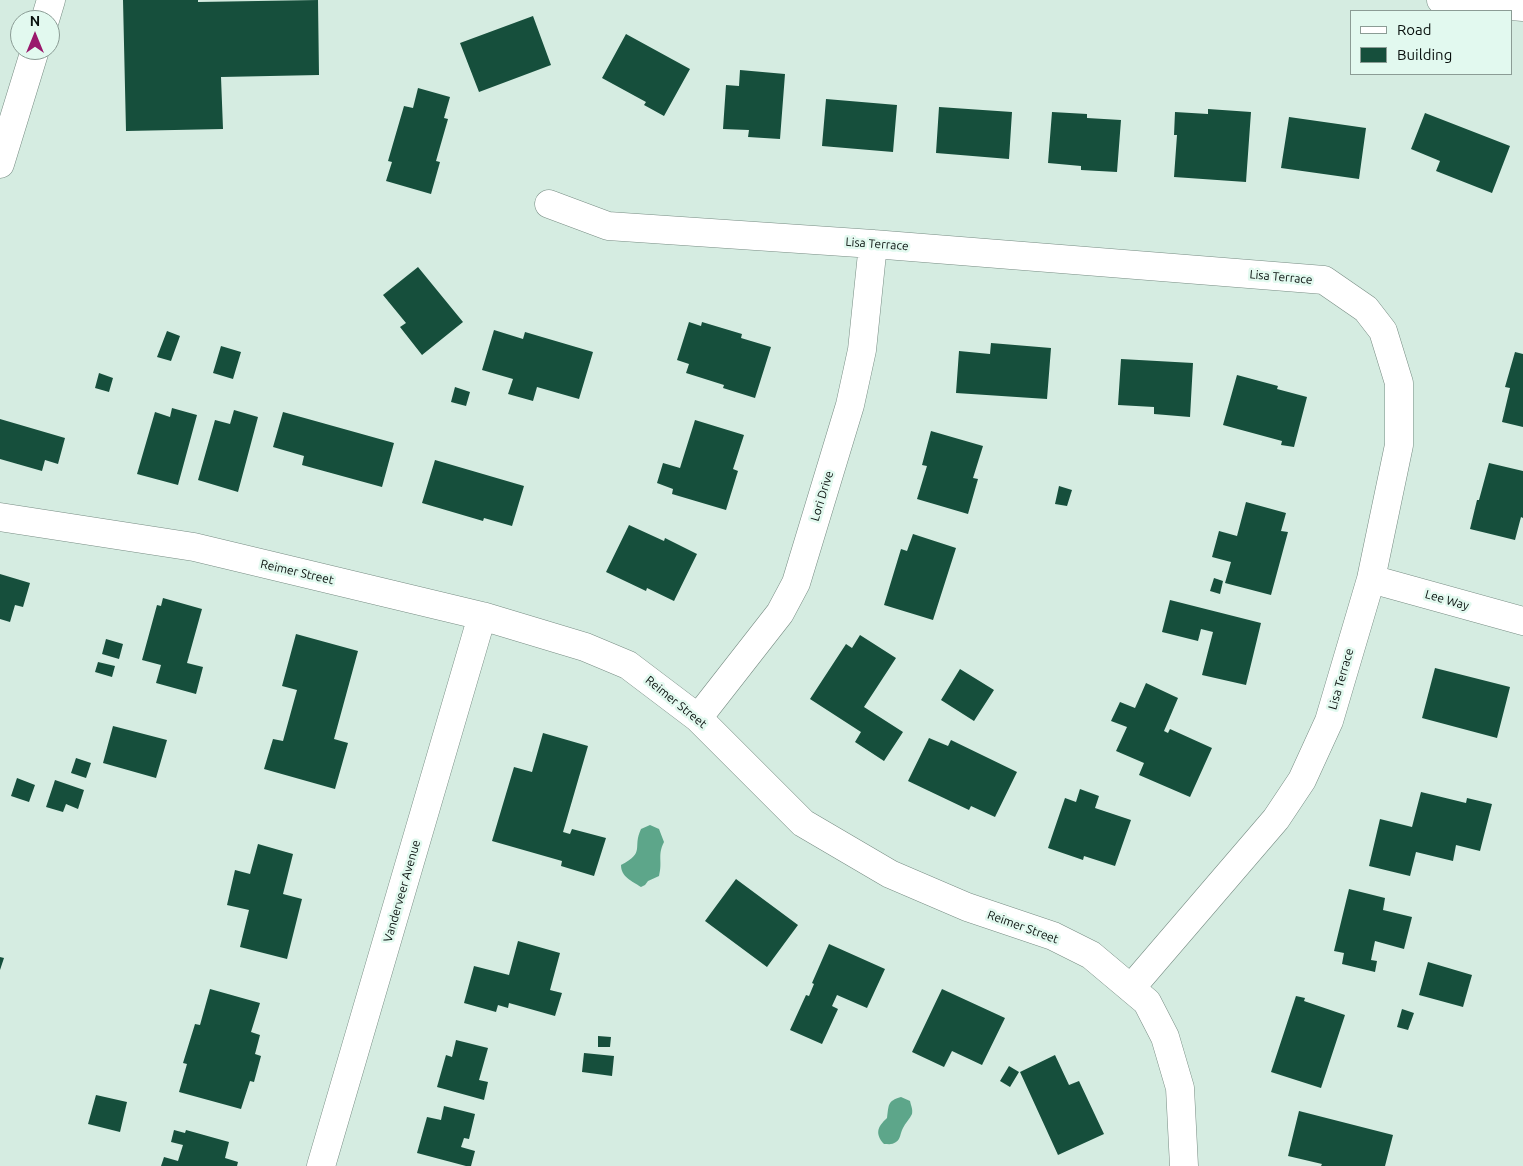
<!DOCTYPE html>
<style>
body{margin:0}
#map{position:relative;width:1523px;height:1166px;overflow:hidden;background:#d5ece1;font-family:Ubuntu,sans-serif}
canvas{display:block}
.legend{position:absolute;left:1350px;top:10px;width:162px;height:65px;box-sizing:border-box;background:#e2f9ef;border:1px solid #8b9c95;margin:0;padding:6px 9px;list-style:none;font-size:15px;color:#08100d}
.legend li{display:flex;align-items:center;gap:10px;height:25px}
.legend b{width:25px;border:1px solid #8b9c95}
.north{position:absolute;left:10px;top:10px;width:50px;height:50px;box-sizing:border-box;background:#e2f9ef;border:1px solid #8b9c95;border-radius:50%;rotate:0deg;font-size:14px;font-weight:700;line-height:20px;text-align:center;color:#08100d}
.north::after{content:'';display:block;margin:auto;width:18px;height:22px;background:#9a186c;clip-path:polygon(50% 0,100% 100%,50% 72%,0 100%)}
</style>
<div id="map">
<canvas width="1523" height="1166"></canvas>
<ul class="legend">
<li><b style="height:6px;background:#fff"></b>Road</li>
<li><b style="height:14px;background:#164f3c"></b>Building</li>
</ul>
<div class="north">N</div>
</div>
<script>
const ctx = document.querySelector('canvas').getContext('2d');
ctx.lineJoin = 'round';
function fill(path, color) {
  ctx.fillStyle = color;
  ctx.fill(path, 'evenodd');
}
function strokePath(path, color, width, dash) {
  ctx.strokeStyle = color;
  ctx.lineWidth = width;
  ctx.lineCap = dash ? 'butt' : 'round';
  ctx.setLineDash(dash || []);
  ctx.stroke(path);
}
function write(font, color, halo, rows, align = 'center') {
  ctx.font = font + ' Ubuntu,sans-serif';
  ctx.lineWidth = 5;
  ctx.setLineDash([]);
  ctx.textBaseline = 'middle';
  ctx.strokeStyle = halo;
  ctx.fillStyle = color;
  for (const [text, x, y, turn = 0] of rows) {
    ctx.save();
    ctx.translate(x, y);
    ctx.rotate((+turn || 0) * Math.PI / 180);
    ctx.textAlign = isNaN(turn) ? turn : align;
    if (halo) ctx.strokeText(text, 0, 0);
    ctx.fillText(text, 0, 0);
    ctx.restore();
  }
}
const water = new Path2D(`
 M 650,825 L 659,829 L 664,842 C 657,856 663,861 659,876 L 648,881 L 645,885 L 641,887 C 632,881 621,877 621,865 C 646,852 632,848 641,829 Z
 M 901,1097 L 910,1101 C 911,1106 913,1109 912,1114 C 910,1119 905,1123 903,1128 C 900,1133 901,1139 896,1142 C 892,1145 889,1144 884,1144 C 875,1134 877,1127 887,1118 C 889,1105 887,1101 901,1097 Z`);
const building = new Path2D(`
 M 123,0 L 198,0 L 198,2 L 318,0 L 319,75 L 221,77 L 223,129 L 126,131 Z
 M 533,16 L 551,65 L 479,92 L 460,43 Z
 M 626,34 L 690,69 L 664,116 L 644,105 L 646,102 L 602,78 Z
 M 740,70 L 785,74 L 780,139 L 748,137 L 749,130 L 723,129 L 726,85 L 739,86 Z
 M 418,88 L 450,97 L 444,118 L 448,119 L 436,161 L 440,162 L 431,194 L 386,181 L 392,162 L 388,161 L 404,106 L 413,108 Z
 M 826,99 L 897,105 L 893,152 L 822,146 Z
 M 939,107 L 1012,112 L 1009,159 L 936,153 Z
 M 1208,109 L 1251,112 L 1246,182 L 1174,177 L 1177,135 L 1174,135 L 1175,112 L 1208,114 Z
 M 1052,112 L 1087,114 L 1087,118 L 1121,120 L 1117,172 L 1081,170 L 1081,166 L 1048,163 Z
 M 1425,113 L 1510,146 L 1492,193 L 1436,171 L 1440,161 L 1411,149 Z
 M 1289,117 L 1366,128 L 1359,179 L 1281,168 Z
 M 418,267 L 463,322 L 422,355 L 400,327 L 406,323 L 383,295 Z
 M 689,322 L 701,326 L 702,322 L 742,334 L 741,338 L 771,347 L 755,398 L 723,388 L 724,385 L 686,373 L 689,364 L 677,360 Z
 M 494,330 L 523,339 L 525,332 L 593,352 L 579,399 L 537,387 L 533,401 L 508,394 L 513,379 L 482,370 Z
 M 167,331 L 180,336 L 171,361 L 157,357 Z
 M 991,343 L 1051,348 L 1047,399 L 956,393 L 959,351 L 990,354 Z
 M 221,346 L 241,352 L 233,379 L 213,373 Z
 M 1515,352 L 1523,354 L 1523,427 L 1502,422 L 1510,388 L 1505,387 Z
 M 1121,359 L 1193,363 L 1190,417 L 1154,414 L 1154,407 L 1118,405 Z
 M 99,373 L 113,378 L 109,392 L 95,388 Z
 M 1237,375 L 1278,386 L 1277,389 L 1307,397 L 1294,447 L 1281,445 L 1282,441 L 1223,425 Z
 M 455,387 L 470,392 L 466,406 L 451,402 Z
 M 172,408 L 197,415 L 178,485 L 137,474 L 155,412 L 170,417 Z
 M 234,410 L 258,417 L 238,492 L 198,480 L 215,420 L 230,424 Z
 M 283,412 L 394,443 L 382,487 L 302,465 L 304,456 L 273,447 Z
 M 0,419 L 65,438 L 58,464 L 45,460 L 42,471 L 0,459 Z
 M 695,420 L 744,435 L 733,469 L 738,471 L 726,510 L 672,494 L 673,489 L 657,483 L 663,463 L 680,468 Z
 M 931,431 L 983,446 L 973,478 L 978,479 L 968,514 L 917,499 L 927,466 L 922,465 Z
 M 435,460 L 524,486 L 512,526 L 484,518 L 483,521 L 422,503 Z
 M 1489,463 L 1523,471 L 1523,518 L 1521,517 L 1515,540 L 1470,529 L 1477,500 L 1479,500 Z
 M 1059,486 L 1072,490 L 1067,506 L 1055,504 Z
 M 1246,502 L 1286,513 L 1281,531 L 1288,532 L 1271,595 L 1225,583 L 1231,562 L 1212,557 L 1219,531 L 1237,536 Z
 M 629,525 L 664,541 L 665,538 L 697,554 L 674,601 L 647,588 L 646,591 L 606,572 Z
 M 913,534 L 956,548 L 933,620 L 884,605 L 901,549 L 907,551 Z
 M 0,574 L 30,583 L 23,607 L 15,605 L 10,622 L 0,619 Z
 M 1214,578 L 1223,581 L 1220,594 L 1210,591 Z
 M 163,598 L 202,609 L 187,663 L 203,667 L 196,694 L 156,683 L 161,665 L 142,660 L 157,605 L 161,606 Z
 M 1170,600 L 1261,623 L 1246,685 L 1202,675 L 1213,632 L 1201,629 L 1198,641 L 1162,632 Z
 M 296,634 L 358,651 L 334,739 L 348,743 L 335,789 L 264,769 L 273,739 L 283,741 L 297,690 L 282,686 Z
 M 860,635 L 896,658 L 864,707 L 903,732 L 884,761 L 855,742 L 861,732 L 810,699 L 846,644 L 852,648 Z
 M 106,639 L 123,644 L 119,659 L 102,654 Z
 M 98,662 L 115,666 L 112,677 L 95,672 Z
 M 1435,668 L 1510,687 L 1497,738 L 1422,718 Z
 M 960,669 L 994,690 L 974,721 L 941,700 Z
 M 1146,683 L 1178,698 L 1164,731 L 1168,733 L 1170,729 L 1212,748 L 1190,797 L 1139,775 L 1144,763 L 1116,751 L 1127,727 L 1111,721 L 1120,702 L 1135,708 Z
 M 113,726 L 167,740 L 156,778 L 103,763 Z
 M 543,733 L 588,746 L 563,832 L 570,834 L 572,829 L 606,838 L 594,876 L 561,866 L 562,861 L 492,841 L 514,767 L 532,772 Z
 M 929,738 L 948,746 L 951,740 L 1017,772 L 995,817 L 971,806 L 969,810 L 908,781 Z
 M 76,758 L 91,763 L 86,778 L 71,773 Z
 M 17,778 L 35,785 L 29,802 L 11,796 Z
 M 55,780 L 84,790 L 78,809 L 66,804 L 63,812 L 46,807 Z
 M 1080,789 L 1099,796 L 1095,808 L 1131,820 L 1115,866 L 1084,856 L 1083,860 L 1048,848 L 1065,798 L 1076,802 Z
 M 1421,792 L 1466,803 L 1467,798 L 1492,804 L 1480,851 L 1456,845 L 1453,861 L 1416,852 L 1410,876 L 1369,866 L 1380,819 L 1412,827 Z
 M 258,844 L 293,854 L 283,894 L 302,899 L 287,959 L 240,947 L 249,910 L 227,905 L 235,870 L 250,874 Z
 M 736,879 L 798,925 L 767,967 L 705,921 Z
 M 1349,889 L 1385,898 L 1383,910 L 1412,917 L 1404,949 L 1375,941 L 1371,960 L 1377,961 L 1375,972 L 1342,964 L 1344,953 L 1334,951 Z
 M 518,941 L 560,953 L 550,990 L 562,993 L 555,1016 L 509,1003 L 508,1008 L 498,1005 L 496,1012 L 464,1003 L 474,966 L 509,975 Z
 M 829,944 L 885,969 L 867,1008 L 837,995 L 832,1006 L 838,1009 L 822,1044 L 790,1030 L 806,995 L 809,996 L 814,984 L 812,983 Z
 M 0,957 L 4,958 L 0,970 Z
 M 1428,962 L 1472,975 L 1463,1007 L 1419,995 Z
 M 210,989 L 260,1003 L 251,1032 L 260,1035 L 255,1054 L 261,1056 L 254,1082 L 250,1081 L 241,1109 L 179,1092 L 187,1064 L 183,1063 L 195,1024 L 200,1025 Z
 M 942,989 L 1005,1018 L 982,1065 L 952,1051 L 944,1067 L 912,1052 Z
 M 1296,996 L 1305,998 L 1304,1001 L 1345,1015 L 1321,1088 L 1271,1072 Z
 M 1402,1009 L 1414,1013 L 1408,1030 L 1397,1027 Z
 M 598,1036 L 611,1037 L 610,1047 L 598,1047 Z
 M 456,1040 L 488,1048 L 479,1080 L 488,1082 L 484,1100 L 437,1087 L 446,1055 L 452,1057 Z
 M 584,1053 L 614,1056 L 612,1076 L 582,1072 Z
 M 1055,1055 L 1069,1085 L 1079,1081 L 1104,1134 L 1058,1155 L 1020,1072 Z
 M 1009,1066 L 1019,1072 L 1010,1087 L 1000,1081 Z
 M 96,1095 L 127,1102 L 120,1132 L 88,1124 Z
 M 444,1106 L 475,1114 L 469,1139 L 464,1138 L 461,1147 L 475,1151 L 471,1166 L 466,1166 L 417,1153 L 427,1117 L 441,1120 Z
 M 1299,1111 L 1393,1135 L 1385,1166 L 1321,1166 L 1322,1164 L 1288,1156 Z
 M 174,1130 L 185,1133 L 186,1130 L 229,1142 L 225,1158 L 238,1162 L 237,1166 L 161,1166 L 164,1157 L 178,1161 L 183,1145 L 171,1142 Z`);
const minor = new Path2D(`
 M 45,20 L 51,0
 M 0,164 L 35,50
 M 549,204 L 608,226 L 873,244 L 1324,280 L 1366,309 L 1383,331 L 1399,383 L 1399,445 L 1371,579 L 1329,721 L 1302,780 L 1276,819 L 1131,988
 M 0,517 L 194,547 L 482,616 L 585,647 L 628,665 L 698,718 L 803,823 L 890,874 L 967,907 L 1053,936 L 1091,955 L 1147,1002 L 1165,1037 L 1180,1088 L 1184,1166
 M 1371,579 L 1523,621
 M 698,718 L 780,613 L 796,583 L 850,405 L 862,350 L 873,244
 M 321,1166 L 482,616`);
const tertiary = new Path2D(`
 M 1441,0 L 1523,7`);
const streetNames = [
 ["Lisa Terrace",877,244,4],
 ["Lisa Terrace",1281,277,5],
 ["Lori Drive",822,496,-73],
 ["Reimer Street",297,572,13],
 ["Lee Way",1447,600,16],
 ["Lisa Terrace",1341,679,-74],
 ["Reimer Street",676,702,39],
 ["Vanderveer Avenue",402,891,-74],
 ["Reimer Street",1023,927,20]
];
fill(water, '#5da68a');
fill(building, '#164f3c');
strokePath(minor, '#778c83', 29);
strokePath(tertiary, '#778c83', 29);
strokePath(minor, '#fff', 28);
strokePath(tertiary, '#fff', 28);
write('12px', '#08100d', '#e2f9ef', streetNames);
</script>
